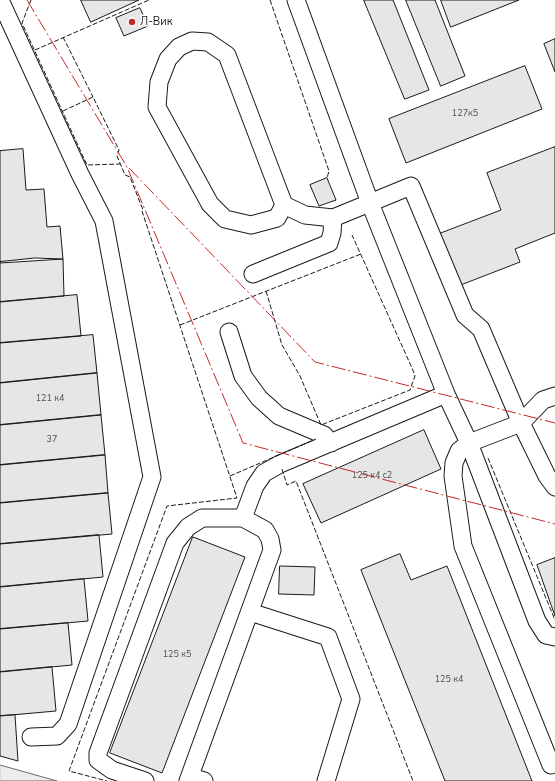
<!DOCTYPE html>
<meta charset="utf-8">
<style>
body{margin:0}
canvas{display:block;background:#fff}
</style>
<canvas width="555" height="781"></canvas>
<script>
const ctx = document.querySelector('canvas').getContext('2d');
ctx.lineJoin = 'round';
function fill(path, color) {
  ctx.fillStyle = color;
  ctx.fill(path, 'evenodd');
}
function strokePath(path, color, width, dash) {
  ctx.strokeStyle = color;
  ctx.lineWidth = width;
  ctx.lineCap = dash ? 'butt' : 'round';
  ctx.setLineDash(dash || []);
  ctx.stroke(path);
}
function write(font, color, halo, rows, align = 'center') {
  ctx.font = font + ' "Nunito Sans",sans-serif';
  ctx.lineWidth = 3;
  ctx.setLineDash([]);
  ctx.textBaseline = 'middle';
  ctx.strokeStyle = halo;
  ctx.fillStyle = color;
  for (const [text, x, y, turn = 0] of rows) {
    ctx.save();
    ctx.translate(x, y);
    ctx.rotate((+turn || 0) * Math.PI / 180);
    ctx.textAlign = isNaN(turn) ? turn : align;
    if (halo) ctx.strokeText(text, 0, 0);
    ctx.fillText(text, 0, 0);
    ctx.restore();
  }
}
const green = new Path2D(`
 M 0,765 L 57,781 L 0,781 Z`);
const building = new Path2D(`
 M 81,0 L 139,0 L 91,22 Z
 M 364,0 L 393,0 L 429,90 L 405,99 Z
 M 406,0 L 435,0 L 465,76 L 441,86 Z
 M 441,0 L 519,0 L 451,27 Z
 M 140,8 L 148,26 L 124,36 L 116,18 Z
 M 555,39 L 555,72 L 544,44 Z
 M 525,66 L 542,109 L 406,163 L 389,119 Z
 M 555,147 L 555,233 L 515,249 L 520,262 L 458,286 L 438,234 L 501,210 L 487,173 Z
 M 23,149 L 26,190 L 44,189 L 47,227 L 60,226 L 63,259 L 0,263 L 0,151 Z
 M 327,178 L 336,200 L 319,206 L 310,185 Z
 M 35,258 L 63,259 L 64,296 L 0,302 L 0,262 Z
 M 77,295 L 81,336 L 0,343 L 0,302 Z
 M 93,335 L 97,373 L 0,383 L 0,343 Z
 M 97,373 L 101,415 L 0,425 L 0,383 Z
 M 101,415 L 105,455 L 0,465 L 0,425 Z
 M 424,430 L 441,469 L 321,523 L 303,484 Z
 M 105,455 L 108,493 L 0,503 L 0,465 Z
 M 108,493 L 112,534 L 0,544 L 0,503 Z
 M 99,535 L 103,577 L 0,587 L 0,544 Z
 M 193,537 L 245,557 L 162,773 L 110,753 Z
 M 400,554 L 411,580 L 447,566 L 532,781 L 445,781 L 361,570 Z
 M 555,558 L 555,616 L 537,565 Z
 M 280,566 L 315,567 L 314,595 L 279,594 Z
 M 84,579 L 88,621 L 0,629 L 0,587 Z
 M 68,623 L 72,665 L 0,672 L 0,629 Z
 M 52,667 L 56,711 L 0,716 L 0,672 Z
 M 15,715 L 18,761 L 0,756 L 0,716 Z`);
const minor = new Path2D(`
 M 0,0 L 80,174 L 104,221 L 152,477 L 68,724 L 57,736 L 31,737
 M 296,0 L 370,203 L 446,394 L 469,443 L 537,621 L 546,635 L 555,637
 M 284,205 L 277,218 L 251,225 L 225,219 L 210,204 L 157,107 L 159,82 L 168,59 L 179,47 L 192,41 L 208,42 L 227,55 L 284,205 L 305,215 L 333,218 L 411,186 L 465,315 L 481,329 L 521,423 L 547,476 L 555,487
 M 253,274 L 329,243 L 332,233 L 333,218
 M 229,332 L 243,376 L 259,398 L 279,416 L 324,435 L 331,443
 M 243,518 L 255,486 L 264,473 L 280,464 L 446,394
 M 250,612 L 328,637 L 351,699 L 326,781
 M 551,765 L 463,546 L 453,476 L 454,463 L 459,451 L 469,443 L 521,423 L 543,400 L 555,396
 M 190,777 L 204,781
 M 145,781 L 112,770 L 98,760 L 98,753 L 175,543 L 188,527 L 202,518 L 243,518 L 265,530 L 270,539 L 272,550 L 188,781`);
const fence = new Path2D(`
 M 31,0 L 22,23 L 87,165 L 120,164
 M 270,0 L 329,171 L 327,178
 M 63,37 L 93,97
 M 35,50 L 149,0
 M 63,111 L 93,97 L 119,150 L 117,156 L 125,175 L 130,177 L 143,210 L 142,211 L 237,498 L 167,506 L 69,771 L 107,781
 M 266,291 L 282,345 L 300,376 L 321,425 L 410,390 L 415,376 L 412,368 L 352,235
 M 180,325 L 361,254
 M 488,458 L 555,620
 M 282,469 L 287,485 L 296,481 L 413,781
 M 230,476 L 316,439`);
const power = new Path2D(`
 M 27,0 L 127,167 L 243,443 L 555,524
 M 129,168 L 315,362 L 555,423`);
const markers = [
 [132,22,4,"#c62828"]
];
const numberNames = [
 ["127к5",465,114],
 ["121 к4",50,399],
 ["37",52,440],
 ["125 к4 c2",372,476],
 ["125 к5",177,655],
 ["125 к4",449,680]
];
const poiNames = [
 ["Л-Вик",140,22]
];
fill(green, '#ededed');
strokePath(green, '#6a6a6a', 1);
fill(building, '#e6e6e6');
strokePath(building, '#1a1a1a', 1);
strokePath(minor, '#1a1a1a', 19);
strokePath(minor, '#fff', 17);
strokePath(fence, '#1a1a1a', 1, [5, 2]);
strokePath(power, '#c62828', 1, [14, 3, 2, 3]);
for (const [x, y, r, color] of markers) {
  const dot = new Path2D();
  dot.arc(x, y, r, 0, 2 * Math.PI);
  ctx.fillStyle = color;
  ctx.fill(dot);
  strokePath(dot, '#fff', 1.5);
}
write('9px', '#4d4d4d', null, numberNames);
write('11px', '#1a1a1a', '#fff', poiNames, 'left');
</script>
